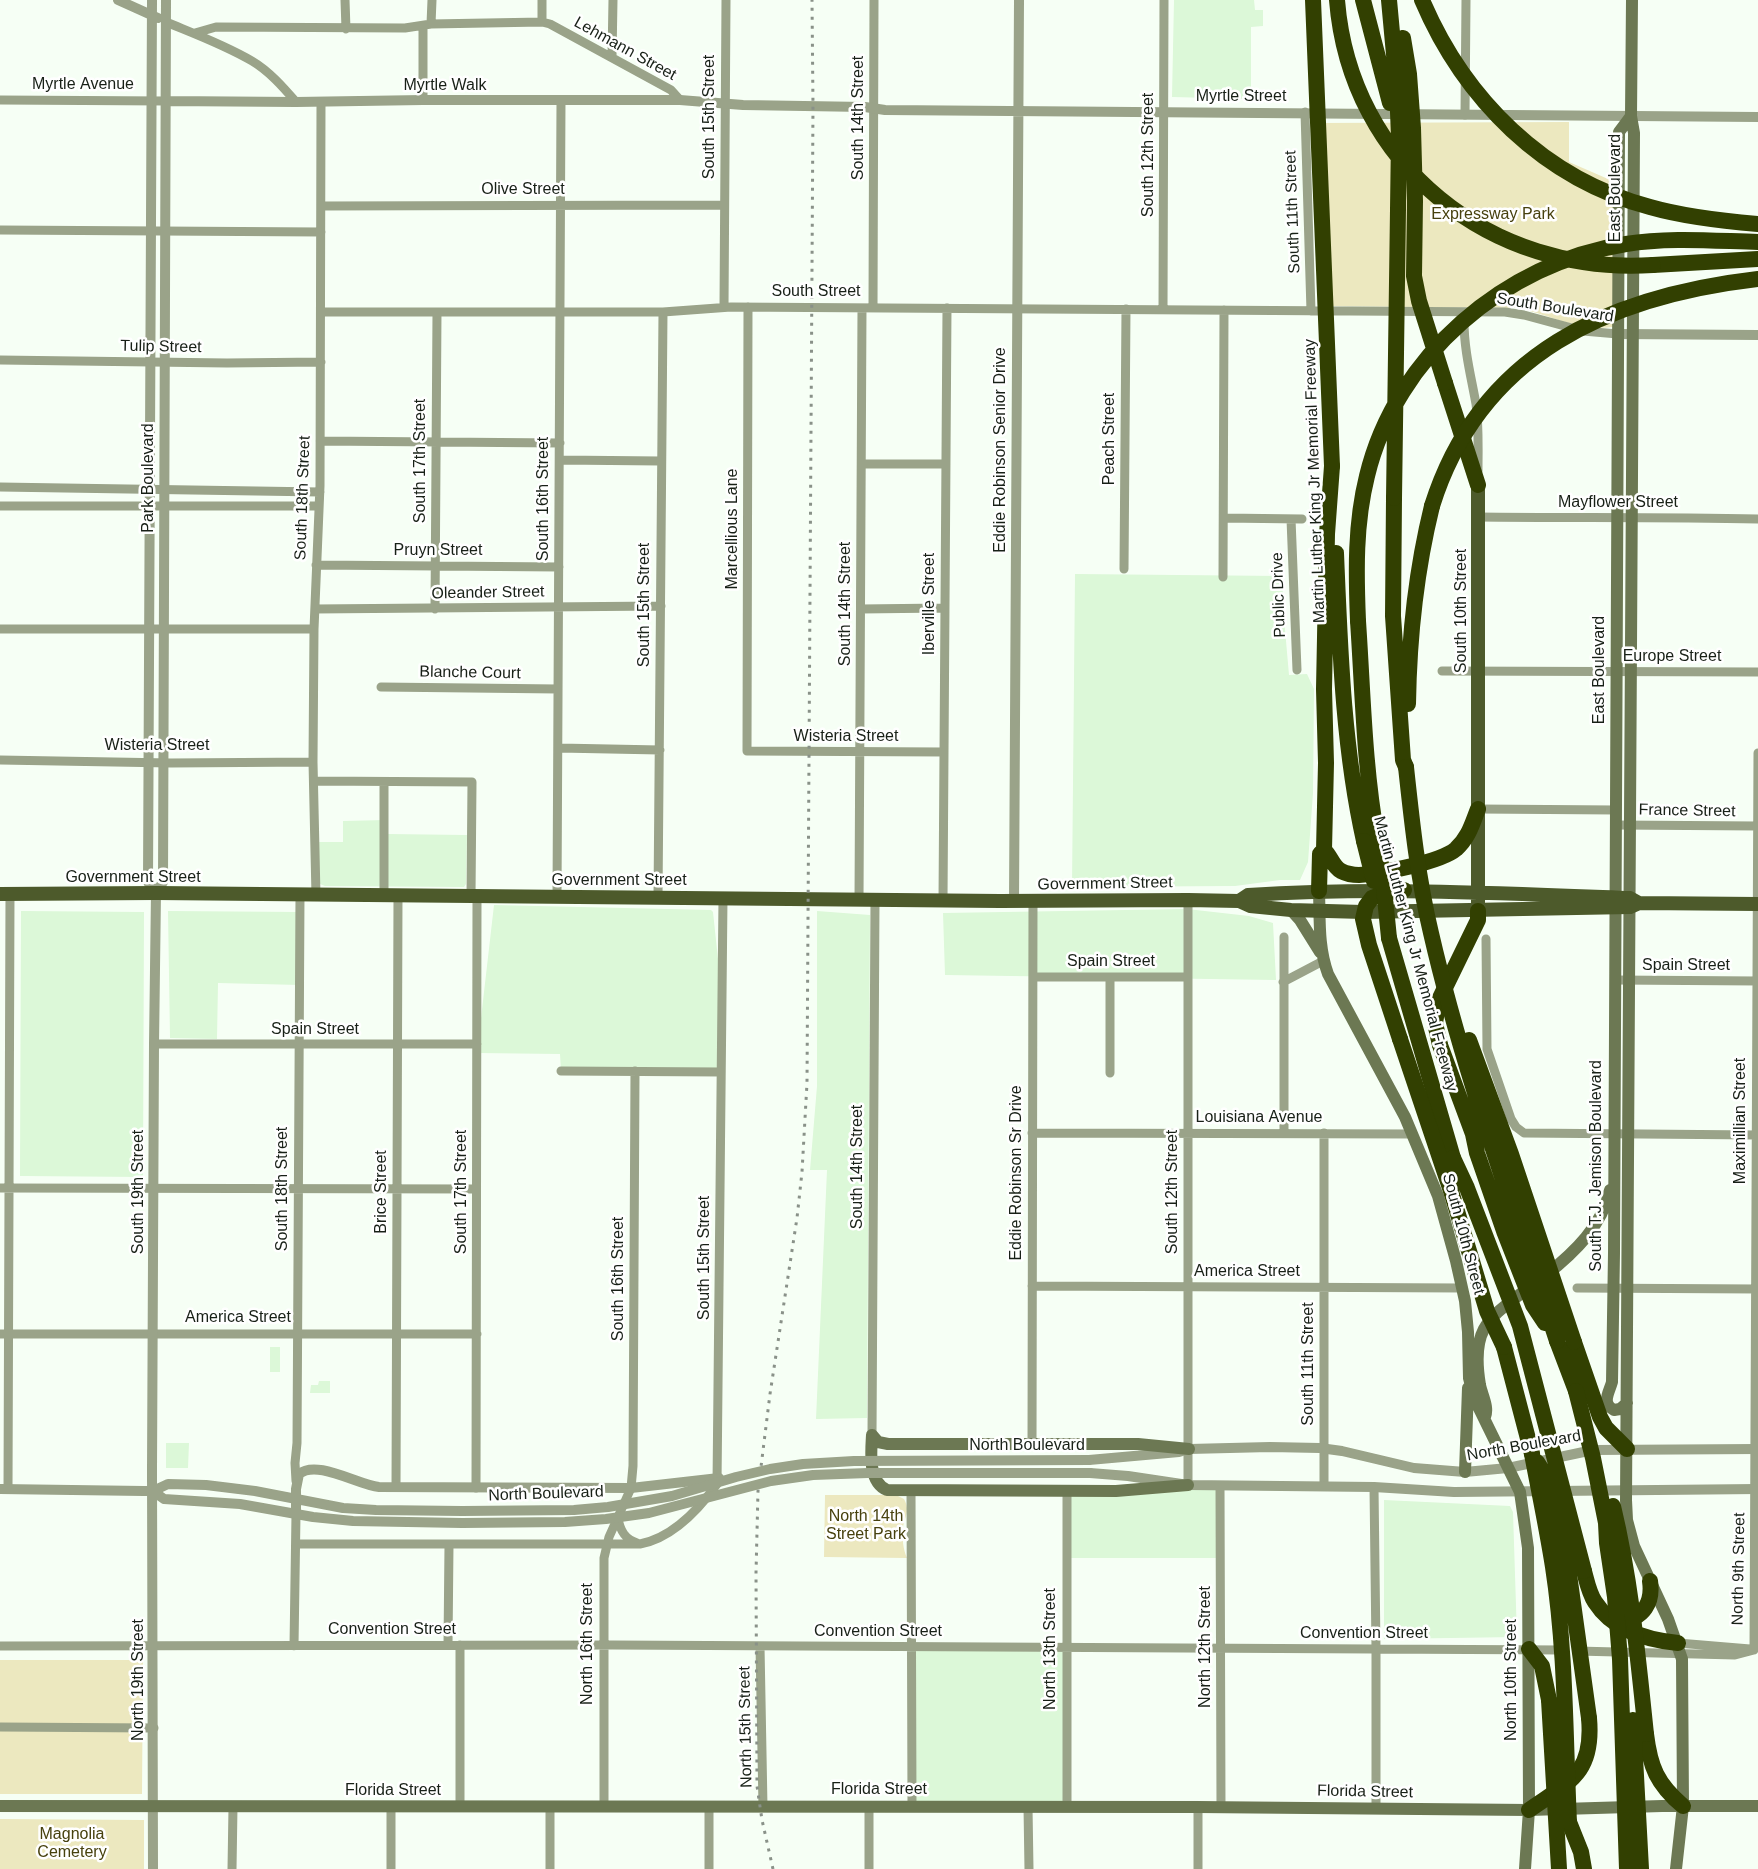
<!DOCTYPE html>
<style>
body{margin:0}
canvas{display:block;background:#f6fff5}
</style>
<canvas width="1758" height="1869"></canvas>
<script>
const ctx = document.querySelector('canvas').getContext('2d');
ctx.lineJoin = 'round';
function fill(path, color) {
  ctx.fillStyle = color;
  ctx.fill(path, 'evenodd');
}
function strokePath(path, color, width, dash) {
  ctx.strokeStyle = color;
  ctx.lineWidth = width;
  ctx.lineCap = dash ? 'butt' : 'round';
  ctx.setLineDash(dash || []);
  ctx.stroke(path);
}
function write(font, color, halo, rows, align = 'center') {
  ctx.font = font + ' Helvetica,sans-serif';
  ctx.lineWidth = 5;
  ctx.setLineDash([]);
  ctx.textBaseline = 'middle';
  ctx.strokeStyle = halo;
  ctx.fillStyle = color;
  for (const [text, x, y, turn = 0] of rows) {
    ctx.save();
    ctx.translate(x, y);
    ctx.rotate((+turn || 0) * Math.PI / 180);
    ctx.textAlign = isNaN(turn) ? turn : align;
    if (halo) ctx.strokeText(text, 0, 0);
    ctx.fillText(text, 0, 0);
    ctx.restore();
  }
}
const built = new Path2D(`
 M 1174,0 L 1254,0 L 1255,10 L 1263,10 L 1263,26 L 1251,27 L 1251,99 L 1172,97 Z
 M 1075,574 L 1282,576 L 1284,618 L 1289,675 L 1307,674 L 1314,689 L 1313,793 L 1308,862 L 1300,880 L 1280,880 L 1235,886 L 1072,887 Z
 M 386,820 L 387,834 L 467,835 L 466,884 L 464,887 L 325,886 L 320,884 L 318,842 L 343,842 L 343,821 Z
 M 494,905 L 711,910 L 713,912 L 722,997 L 721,1072 L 561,1071 L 560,1054 L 477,1053 Z
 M 1187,909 L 1249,916 L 1273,923 L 1276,980 L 945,975 L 943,913 Z
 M 21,911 L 144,912 L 143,1177 L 20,1176 Z
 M 168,911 L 300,912 L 300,985 L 218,983 L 217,1039 L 170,1038 Z
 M 817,911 L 870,915 L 867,1418 L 816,1419 L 827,1170 L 810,1170 L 817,1086 Z
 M 270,1347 L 280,1347 L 280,1372 L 270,1372 Z
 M 319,1381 L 330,1381 L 330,1393 L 310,1393 L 311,1385 L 318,1385 Z
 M 166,1443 L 189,1443 L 188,1468 L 166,1468 Z
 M 1220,1486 L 1220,1558 L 1066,1558 L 1067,1490 Z
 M 1384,1500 L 1510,1506 L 1513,1512 L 1517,1637 L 1384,1639 Z
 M 1066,1647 L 1067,1807 L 912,1807 L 911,1648 Z`);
const green = new Path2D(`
 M 1569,122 L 1569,162 L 1615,182 L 1613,326 L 1612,327 C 1580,332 1548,314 1517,308 L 1318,306 L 1314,123 Z
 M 825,1495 L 896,1495 L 904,1499 C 911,1512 904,1517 903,1528 C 902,1538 903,1549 907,1558 L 824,1557 Z
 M 0,1660 L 143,1660 L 142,1794 L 0,1794 Z
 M 0,1819 L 144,1820 L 144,1869 L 0,1869 Z`);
const minor = new Path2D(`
 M 345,0 L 346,29
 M 166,22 C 195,34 225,45 252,61 C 269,71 283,87 296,102
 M 542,22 L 542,0
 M 431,24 L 432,0
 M 195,33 L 216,27 L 405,28 L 431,24 L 542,22 L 550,24 L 671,90 L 680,100
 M 612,57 L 613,0
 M 0,100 L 166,101
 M 423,100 L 423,27
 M 1305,112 L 1311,311
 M 1465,115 L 1466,0
 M 321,206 L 724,205
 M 0,230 L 321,232
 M 724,307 L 726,0
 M 748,307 L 747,751 L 944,752
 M 873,308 L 874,0
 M 1163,310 L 1164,0
 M 321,312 L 663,312 L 731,307 L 1505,312 L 1524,315 L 1583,331 L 1618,334
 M 1464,321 C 1464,350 1471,376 1476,404 C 1479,426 1478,449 1478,471
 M 0,360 L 227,363 L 321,362
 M 320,441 L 560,443
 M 560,460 L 660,461
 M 862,464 L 946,464
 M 0,487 L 320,492
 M 0,506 L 319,506
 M 1478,517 C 1572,518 1665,517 1758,519
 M 1224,518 L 1302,519
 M 1291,519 L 1297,670
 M 316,565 L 559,567
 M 1124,569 L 1126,309
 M 1223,577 L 1224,310
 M 315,609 L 661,606
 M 435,609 L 437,312
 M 861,609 L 944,608
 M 0,629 L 314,629
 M 1442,671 L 1758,672
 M 381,687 L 558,689
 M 559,748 L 660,750
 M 0,760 L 171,763 L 313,762
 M 314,781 L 472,782 L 471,896
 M 384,782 L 384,896
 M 1478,809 L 1616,810
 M 1616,825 L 1758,826
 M 316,896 L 313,762 L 314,629 L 320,486 L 321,102
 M 557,897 L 561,101
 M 658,897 L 663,312
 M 859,900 L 862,308
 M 943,900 L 947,308
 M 1188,900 L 1188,1485
 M 1284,937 L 1284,1133
 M 1486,939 L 1487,1049 L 1511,1119 L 1516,1127 L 1524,1133 L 1758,1135
 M 1034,977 L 1187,977
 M 1110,978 L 1110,1073
 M 1615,980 L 1758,981
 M 1283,982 L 1323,961
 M 154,1044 L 477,1044
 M 561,1071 L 721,1072
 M 1032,1133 L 1413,1134
 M 1324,1133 L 1324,1486
 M 0,1188 L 476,1189
 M 1032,1286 L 1462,1288
 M 1577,1288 L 1758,1289
 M 0,1334 L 477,1334
 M 872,1435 L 875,900
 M 1032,1444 L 1033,901
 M 296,1481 L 295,1463 L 297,1443 L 300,895
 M 1220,1486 L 1221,1808
 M 396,1487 L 398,896
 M 1374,1487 L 1376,1649 L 1376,1809
 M 476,1488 L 477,896
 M 8,1489 L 10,894
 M 911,1490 L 912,1807
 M 1067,1490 L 1067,1807
 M 618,1518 C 620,1531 625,1539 637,1543
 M 296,1544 L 640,1544 C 672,1538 699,1509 717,1484 L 723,898
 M 1678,1643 L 1750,1649
 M 448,1645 L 449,1545
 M 0,1646 L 612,1645 L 1564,1650
 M 294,1646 L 296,1514
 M 760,1646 L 763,1807
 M 1754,1650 L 1758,753
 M 1577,1651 L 1735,1655 L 1754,1650
 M 0,1727 L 154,1728
 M 391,1807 L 391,1869
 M 460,1807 L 460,1645
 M 604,1807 L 604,1558 L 609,1537 L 631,1488 L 633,1466 L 635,1071
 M 869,1807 L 869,1869
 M 1028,1807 L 1029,1869
 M 1198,1807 L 1198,1869
 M 232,1869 L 233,1807
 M 550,1869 L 550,1807
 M 709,1869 L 709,1807`);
const tertiary = new Path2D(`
 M 118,0 L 158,18
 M 152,0 L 148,882 L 156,893
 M 166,101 L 296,102 L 423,100 L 680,100 L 743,105 L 865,107 L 885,110 L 1758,117
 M 1618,334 L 1758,335
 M 156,893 L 163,882 L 166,0
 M 1014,901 L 1019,0
 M 1089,1460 L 1179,1452 L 1189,1449 L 1270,1447 L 1320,1448 L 1342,1451 L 1414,1468 L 1465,1472 L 1508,1468 L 1593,1450 L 1758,1449
 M 1090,1473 L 1128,1476 L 1188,1485 L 1374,1487 L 1454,1492 L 1758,1489
 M 0,1489 L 144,1491 L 153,1491 L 168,1484 L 206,1485 L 255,1491 L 343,1508 L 376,1510 L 462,1511
 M 153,1491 L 164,1499 L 240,1504 L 313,1517 L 353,1521 L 462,1523
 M 296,1514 L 296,1489 L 299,1474 C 317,1459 358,1485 379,1487 L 631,1488 L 719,1478
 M 153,1869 L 152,1470 L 154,1044 L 156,893`);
const secondary = new Path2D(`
 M 1632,0 L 1631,116 L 1634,133 L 1626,1500 L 1627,1520 L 1634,1546 L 1668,1619 L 1682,1659 L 1683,1806 L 1676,1869
 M 1319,891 C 1320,919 1318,947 1328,974 L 1405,1117 L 1438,1196 L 1456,1261 L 1465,1301 L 1468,1332 L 1469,1378 L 1474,1398 L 1520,1492 L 1528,1548 L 1529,1810 L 1525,1869
 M 1291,910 L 1300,920 L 1320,952
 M 1546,1275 C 1575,1252 1602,1226 1610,1190
 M 1627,1403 L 1620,1409 L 1614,1410 C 1601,1403 1609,1393 1612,1382 L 1614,1253 L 1619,132 L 1631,116
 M 1485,1417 C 1489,1407 1482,1395 1480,1385 C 1470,1325 1490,1318 1532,1285
 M 872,1435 C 871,1453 868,1482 887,1490 L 1116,1491 L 1188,1485
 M 872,1435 L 878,1442 L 888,1444 L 1138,1444 L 1189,1449
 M 1465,1472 L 1468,1388
 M 0,1806 L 1198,1807 L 1529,1810 L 1662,1806 L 1758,1806`);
const primary = new Path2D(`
 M 0,894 L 156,893 L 1000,901 L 1188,900 L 1239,901 L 1250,906 L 1291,910 L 1363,912 L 1630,907 L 1639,903 L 1758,904
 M 1239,901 L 1248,895 C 1376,887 1502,893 1630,898 L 1639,903
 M 1478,911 L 1478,485`);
const motorway = new Path2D(`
 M 1653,265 L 1758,259
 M 1445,383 L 1478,485
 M 1394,498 L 1393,616 L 1403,760 L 1406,767
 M 1336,553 C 1340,649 1343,747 1364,841
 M 1358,621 C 1363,694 1364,766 1377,838
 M 1408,704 C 1409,637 1416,571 1432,506
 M 1324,850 C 1331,856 1332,866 1341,871 C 1347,874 1353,875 1359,875 C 1380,874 1441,862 1456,849 C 1469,837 1472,824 1478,809
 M 1319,891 L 1320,854 L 1324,850 L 1326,763 L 1324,689 L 1327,534 L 1332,466
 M 1389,938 L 1453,1158
 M 1400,1039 L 1369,945 L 1363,919 L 1366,906 L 1372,898 L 1385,893 L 1404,890
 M 1440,1045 L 1435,1023 L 1439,1000 L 1478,920 L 1478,911
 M 1557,1341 L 1576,1391
 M 1574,1342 L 1600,1417 L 1606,1428 L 1627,1449
 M 1504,1347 L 1532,1454
 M 1584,1571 C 1587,1582 1589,1593 1595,1602 C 1613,1630 1647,1640 1678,1643
 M 1621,1620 C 1644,1619 1653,1602 1650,1581
 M 1529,1649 L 1542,1666 L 1549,1700
 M 1646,1734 C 1650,1767 1657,1784 1683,1806
 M 1529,1810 C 1569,1782 1594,1774 1589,1718
 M 1569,1822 L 1581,1852 L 1584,1869`);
const rail = new Path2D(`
 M 773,1869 L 762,1820 L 757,1786 L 756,1573 L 758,1491 L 770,1394 L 797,1218 L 802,1172 L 807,1083 L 813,106 L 812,0`);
const tertiaryBridge = new Path2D(`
 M 462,1511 L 574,1510 L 608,1507 L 672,1496 L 736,1477 L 770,1469 L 803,1464 L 854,1461 L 1089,1460
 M 462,1523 L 565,1522 L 606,1519 L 649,1513 L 771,1481 L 813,1475 L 868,1473 L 1090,1473`);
const motorwayBridge = new Path2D(`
 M 1313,0 L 1332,466
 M 1337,0 C 1350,165 1492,276 1653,265
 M 1363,0 L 1390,103
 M 1389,0 L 1397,87 L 1399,137 L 1394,498
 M 1422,0 C 1464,99 1544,179 1650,207 C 1685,217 1722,221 1758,224
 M 1403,38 L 1409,74 L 1413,128 L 1415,201 L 1414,276 L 1419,301 L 1445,383
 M 1432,506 C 1480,353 1610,296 1758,279
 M 1358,621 C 1356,572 1355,524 1367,476 C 1396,356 1505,263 1626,244 C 1669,237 1715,241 1758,242
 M 1406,767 C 1412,823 1418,879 1431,933 C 1463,1072 1513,1206 1557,1341
 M 1377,838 L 1383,878 L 1389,938
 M 1364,841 L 1374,881
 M 1400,1039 L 1451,1191 L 1487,1311 L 1504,1347
 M 1469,1040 L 1511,1154 L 1574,1342
 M 1440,1045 L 1473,1134 L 1477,1153 L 1504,1231 L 1533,1305 L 1545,1323
 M 1453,1158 L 1467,1188 L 1520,1326 L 1584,1571
 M 1576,1391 L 1593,1458 L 1606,1523 L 1607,1543 L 1615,1597 L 1620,1659 L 1627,1869
 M 1532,1454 C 1539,1491 1547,1529 1553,1567 C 1566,1651 1565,1737 1569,1822
 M 1537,1462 L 1550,1483 L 1563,1531 L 1589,1718
 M 1613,1506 C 1631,1581 1638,1658 1646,1734
 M 1549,1700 L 1559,1869
 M 1633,1720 L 1641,1869`);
const streetNames = [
 ["Lehmann Street",625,49,29],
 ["Myrtle Avenue",83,85],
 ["Myrtle Walk",445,86],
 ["Myrtle Street",1241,97],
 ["South 15th Street",710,117,-90],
 ["South 14th Street",859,118,-90],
 ["South 12th Street",1149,155,-90],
 ["East Boulevard",1616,188,-90],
 ["Olive Street",523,190],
 ["South 11th Street",1293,212,-92],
 ["South Street",816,292],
 ["South Boulevard",1555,308,9],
 ["Tulip Street",161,347,1],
 ["Peach Street",1110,439,-90],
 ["Eddie Robinson Senior Drive",1001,450,-90],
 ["South 17th Street",421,461,-90],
 ["Park Boulevard",149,478,-90],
 ["Martin Luther King Jr Memorial Freeway",1315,481,-92],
 ["South 18th Street",303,498,-88],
 ["South 16th Street",544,499,-90],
 ["Mayflower Street",1618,503],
 ["Marcellious Lane",733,529,-90],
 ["Pruyn Street",438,551],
 ["Oleander Street",488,593,-1],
 ["Public Drive",1279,595,-92],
 ["South 14th Street",846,604,-90],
 ["Iberville Street",930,604,-90],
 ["South 15th Street",645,605,-90],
 ["South 10th Street",1462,611,-90],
 ["Europe Street",1672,657],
 ["East Boulevard",1600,670,-90],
 ["Blanche Court",470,673,1],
 ["Wisteria Street",846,737],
 ["Wisteria Street",157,746],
 ["France Street",1687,811,1],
 ["Government Street",133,878],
 ["Government Street",619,881],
 ["Government Street",1105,884,-1],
 ["Martin Luther King Jr Memorial Freeway",1415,954,75],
 ["Spain Street",1111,962],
 ["Spain Street",1686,966],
 ["Spain Street",315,1030],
 ["Louisiana Avenue",1259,1118],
 ["Maximillian Street",1741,1121,-90],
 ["South T.J. Jemison Boulevard",1597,1166,-90],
 ["South 14th Street",858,1167,-90],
 ["Eddie Robinson Sr Drive",1017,1173,-90],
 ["South 18th Street",283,1189,-90],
 ["South 19th Street",139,1192,-90],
 ["Brice Street",382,1192,-90],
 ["South 17th Street",462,1192,-90],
 ["South 12th Street",1173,1192,-90],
 ["South 10th Street",1463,1234,75],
 ["South 15th Street",705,1258,-90],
 ["America Street",1247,1272],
 ["South 16th Street",619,1279,-90],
 ["America Street",238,1318],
 ["South 11th Street",1309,1364,-90],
 ["North Boulevard",1027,1446],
 ["North Boulevard",1524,1446,-10],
 ["North Boulevard",546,1494,-2],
 ["North 9th Street",1739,1569,-89],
 ["Convention Street",392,1630],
 ["Convention Street",878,1632],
 ["Convention Street",1364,1634],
 ["North 16th Street",588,1644,-90],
 ["North 12th Street",1206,1647,-90],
 ["North 13th Street",1051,1649,-90],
 ["North 19th Street",139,1680,-90],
 ["North 10th Street",1512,1680,-90],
 ["North 15th Street",746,1727,-91],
 ["Florida Street",879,1790],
 ["Florida Street",393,1791],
 ["Florida Street",1365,1792,1]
];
const parkNames = [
 ["Expressway Park",1493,215],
 ["North 14th",866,1517],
 ["Street Park",866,1535],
 ["Magnolia",72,1835],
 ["Cemetery",72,1853]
];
fill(built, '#dcf8d8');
fill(green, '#ece8bf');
strokePath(minor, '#9aa389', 9);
strokePath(tertiary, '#9aa389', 10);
strokePath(secondary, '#6c7853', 12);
strokePath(primary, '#4d5a2b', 14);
strokePath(motorway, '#324001', 16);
strokePath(rail, '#899188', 3, [3, 6]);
strokePath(tertiaryBridge, '#9aa389', 10);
strokePath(motorwayBridge, '#324001', 16);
write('16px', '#182017', '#fff', streetNames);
write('16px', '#47410e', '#fff', parkNames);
</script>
